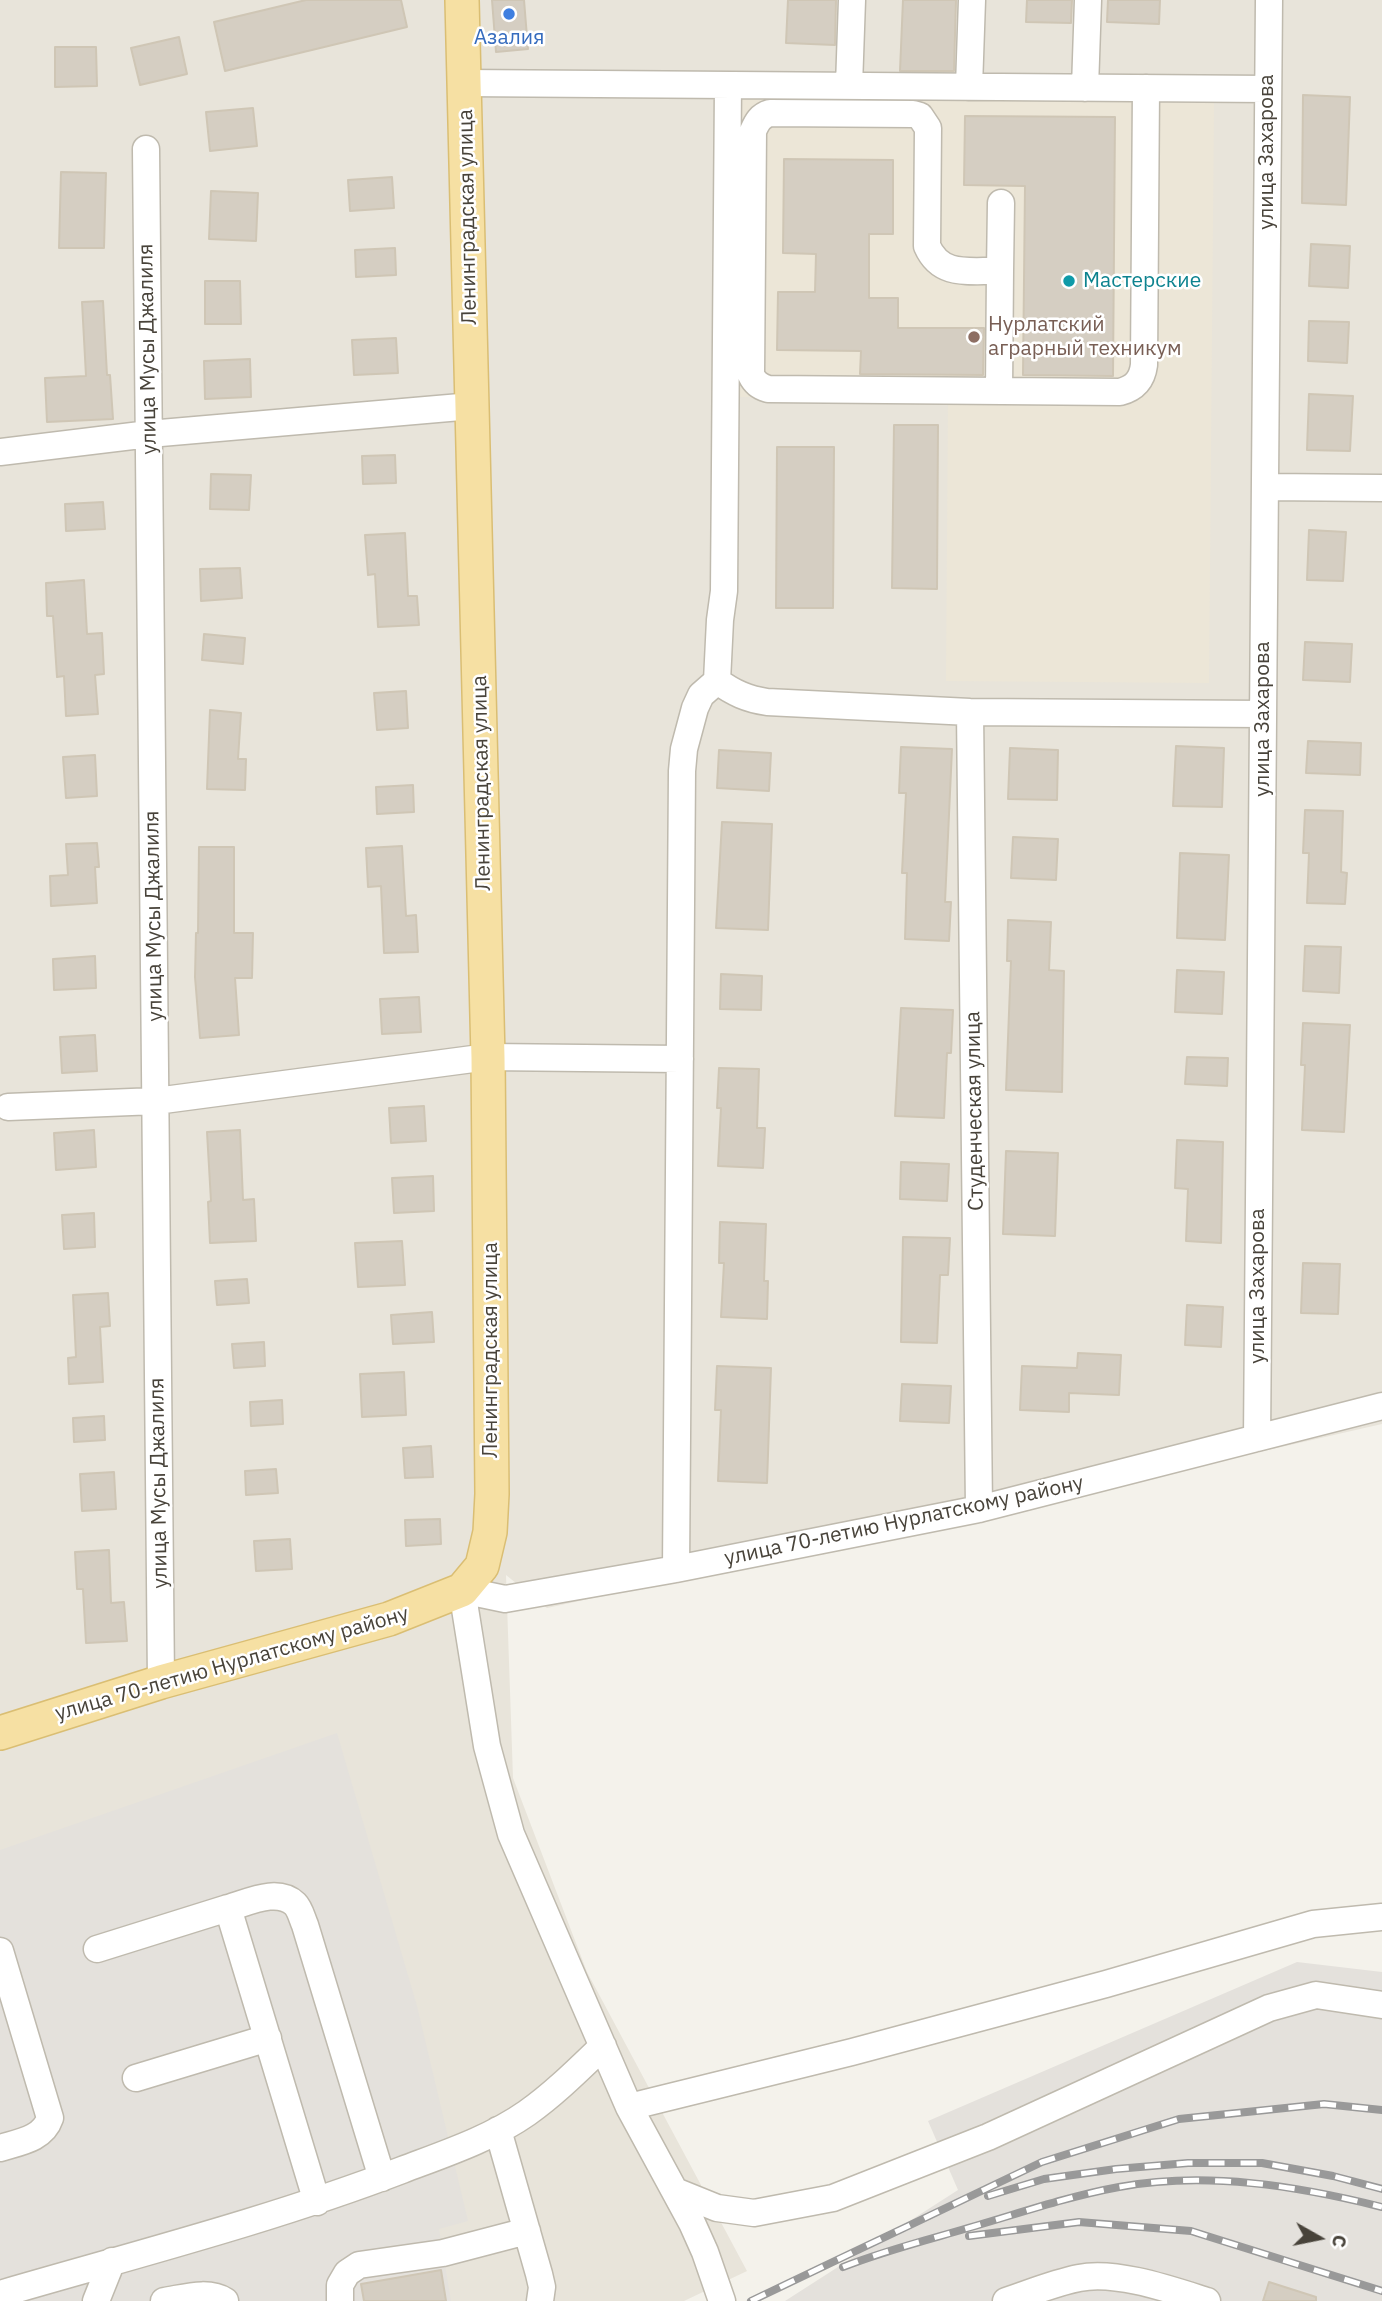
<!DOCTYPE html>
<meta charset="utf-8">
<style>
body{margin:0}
#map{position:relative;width:1382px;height:2301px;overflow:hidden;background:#f4f2eb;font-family:"IBM Plex Sans",sans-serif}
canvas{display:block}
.north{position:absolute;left:1284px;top:2203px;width:70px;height:70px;-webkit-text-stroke:5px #fff;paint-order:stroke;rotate:99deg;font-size:19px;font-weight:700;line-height:28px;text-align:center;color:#48433a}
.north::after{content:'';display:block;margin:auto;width:24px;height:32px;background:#48433a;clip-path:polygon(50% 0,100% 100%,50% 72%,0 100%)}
</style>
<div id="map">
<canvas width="1382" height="2301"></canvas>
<div class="north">С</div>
</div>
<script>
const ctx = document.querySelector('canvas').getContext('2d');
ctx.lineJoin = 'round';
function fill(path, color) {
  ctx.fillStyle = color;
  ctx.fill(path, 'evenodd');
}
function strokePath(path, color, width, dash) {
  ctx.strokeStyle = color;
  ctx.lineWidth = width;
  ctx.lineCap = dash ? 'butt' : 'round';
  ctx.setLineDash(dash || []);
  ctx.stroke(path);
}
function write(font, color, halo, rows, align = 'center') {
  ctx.font = font + ' "IBM Plex Sans",sans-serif';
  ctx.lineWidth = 5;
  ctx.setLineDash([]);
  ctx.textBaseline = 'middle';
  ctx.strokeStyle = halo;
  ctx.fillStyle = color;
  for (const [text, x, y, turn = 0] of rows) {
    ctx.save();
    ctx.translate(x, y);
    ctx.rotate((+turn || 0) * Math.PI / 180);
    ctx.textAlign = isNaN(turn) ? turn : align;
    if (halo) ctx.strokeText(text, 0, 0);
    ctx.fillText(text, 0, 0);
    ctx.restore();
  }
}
const residential = new Path2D(`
 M 0,0 L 1382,0 L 1382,1424 L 1132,1481 L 547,1608 L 506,1575 L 513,1778 L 587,1972 L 747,2271 L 684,2301 L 0,2301 Z`);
const industrial = new Path2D(`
 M 337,1733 L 417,2006 L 468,2221 L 439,2229 L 451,2301 L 0,2301 L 0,1850 Z
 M 1297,1962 L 1382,1972 L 1382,2301 L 785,2301 L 958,2190 L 928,2121 Z`);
const education = new Path2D(`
 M 738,98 L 1214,102 L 1209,683 L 946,681 L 948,398 L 736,397 Z`);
const building = new Path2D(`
 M 306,0 L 401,0 L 407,27 L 225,71 L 214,22 Z
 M 492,0 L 524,0 L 528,49 L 496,52 Z
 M 788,0 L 836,0 L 835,45 L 786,43 Z
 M 903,0 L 956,0 L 954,71 L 900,71 Z
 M 1027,0 L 1072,0 L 1071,23 L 1026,22 Z
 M 1108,0 L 1160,0 L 1159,24 L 1107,22 Z
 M 179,37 L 187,74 L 140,85 L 131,48 Z
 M 55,47 L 96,47 L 97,86 L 55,87 Z
 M 1303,95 L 1350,97 L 1346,205 L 1302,203 Z
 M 253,108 L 257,146 L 210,151 L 206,112 Z
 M 965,116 L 1115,117 L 1113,376 L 1023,375 L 1025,186 L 964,185 Z
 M 784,159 L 893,160 L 893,234 L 869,234 L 869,298 L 898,298 L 898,328 L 984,328 L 983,375 L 860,374 L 861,351 L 777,350 L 778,292 L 815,292 L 816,254 L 783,253 Z
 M 61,172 L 106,173 L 104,248 L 59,248 Z
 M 392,177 L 394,208 L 350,211 L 348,180 Z
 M 211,191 L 258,193 L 256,241 L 209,239 Z
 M 1311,244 L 1350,246 L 1348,288 L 1309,286 Z
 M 395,248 L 396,275 L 356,277 L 355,250 Z
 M 205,281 L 240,281 L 241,324 L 205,324 Z
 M 103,301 L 107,375 L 110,375 L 113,419 L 47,422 L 45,378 L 86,376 L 82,302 Z
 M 1309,321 L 1349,322 L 1347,363 L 1308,361 Z
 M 396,338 L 398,373 L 354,375 L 352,340 Z
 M 250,359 L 251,397 L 205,399 L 204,361 Z
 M 1309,394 L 1353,396 L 1350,451 L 1307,450 Z
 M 894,425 L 938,425 L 937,589 L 892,588 Z
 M 777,447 L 834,447 L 833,608 L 776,608 Z
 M 395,455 L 396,483 L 363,484 L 362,456 Z
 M 211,474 L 251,475 L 249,510 L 210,509 Z
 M 103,502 L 105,529 L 66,531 L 65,504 Z
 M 1309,530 L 1346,532 L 1343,581 L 1307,580 Z
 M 405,533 L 408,596 L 417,596 L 419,625 L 378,627 L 375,574 L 368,575 L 365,535 Z
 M 240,568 L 242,598 L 201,601 L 200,569 Z
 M 84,580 L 87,634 L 102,633 L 104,674 L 95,675 L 98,714 L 66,716 L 64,676 L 57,677 L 53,616 L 47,616 L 46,583 Z
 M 204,634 L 245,638 L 243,664 L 202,660 Z
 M 1305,642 L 1352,644 L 1350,682 L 1303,680 Z
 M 406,691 L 408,728 L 377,730 L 374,693 Z
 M 210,710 L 241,713 L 238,759 L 246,759 L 245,790 L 207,789 Z
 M 1308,741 L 1361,743 L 1360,775 L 1306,773 Z
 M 1176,746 L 1224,748 L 1222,807 L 1173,806 Z
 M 901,747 L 952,749 L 945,902 L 951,902 L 949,941 L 905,939 L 907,873 L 902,873 L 906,793 L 899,793 Z
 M 1010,748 L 1058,750 L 1057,800 L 1008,799 Z
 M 719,750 L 771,753 L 769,791 L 717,788 Z
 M 95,755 L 97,796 L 66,798 L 63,757 Z
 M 413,785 L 414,812 L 377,814 L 376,787 Z
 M 1305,810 L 1343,811 L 1341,872 L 1347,873 L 1345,904 L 1307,903 L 1309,853 L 1303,853 Z
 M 722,822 L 772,824 L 768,930 L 716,928 Z
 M 1013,837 L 1058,839 L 1056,880 L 1011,878 Z
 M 97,843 L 99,867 L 95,867 L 97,903 L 51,906 L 50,876 L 68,875 L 66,844 Z
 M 402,846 L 406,916 L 416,915 L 418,952 L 384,953 L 381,886 L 368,887 L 366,848 Z
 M 199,847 L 234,847 L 234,933 L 253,933 L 252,978 L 235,978 L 239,1035 L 200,1038 L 195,977 L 196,933 L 198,933 Z
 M 1180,853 L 1229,855 L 1225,940 L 1177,938 Z
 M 1008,920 L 1051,922 L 1049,970 L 1064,971 L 1062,1092 L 1006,1090 L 1011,961 L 1007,961 Z
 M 1305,946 L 1341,947 L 1339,993 L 1303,991 Z
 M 95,956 L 96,988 L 54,990 L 53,959 Z
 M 1177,970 L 1224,972 L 1222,1014 L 1175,1012 Z
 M 721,974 L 762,976 L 761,1010 L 720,1009 Z
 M 419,997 L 421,1032 L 382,1034 L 380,999 Z
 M 901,1008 L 953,1010 L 951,1053 L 947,1053 L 944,1118 L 895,1116 Z
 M 1303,1023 L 1350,1025 L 1344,1132 L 1302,1130 L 1305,1065 L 1301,1065 Z
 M 95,1035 L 97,1071 L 62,1073 L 60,1037 Z
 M 1187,1057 L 1228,1058 L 1227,1086 L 1185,1084 Z
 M 719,1068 L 759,1069 L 757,1128 L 765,1128 L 763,1168 L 718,1166 L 721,1108 L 717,1108 Z
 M 424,1106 L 426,1141 L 391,1143 L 389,1108 Z
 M 94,1130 L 96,1167 L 56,1170 L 54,1133 Z
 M 240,1130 L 243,1200 L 254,1199 L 256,1241 L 210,1243 L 208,1202 L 211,1201 L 207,1132 Z
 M 1177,1140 L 1223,1142 L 1221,1243 L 1186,1241 L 1188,1189 L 1175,1188 Z
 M 1006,1151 L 1058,1153 L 1055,1236 L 1003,1234 Z
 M 901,1162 L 949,1164 L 947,1201 L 900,1199 Z
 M 433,1176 L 434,1211 L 394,1213 L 392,1178 Z
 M 94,1213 L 95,1247 L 64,1249 L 62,1215 Z
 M 720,1222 L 766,1224 L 764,1281 L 768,1281 L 767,1319 L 721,1317 L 724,1263 L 719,1263 Z
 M 903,1237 L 950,1238 L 948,1275 L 940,1275 L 937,1343 L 901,1342 Z
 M 402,1241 L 405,1285 L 358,1287 L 355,1243 Z
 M 1303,1263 L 1340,1264 L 1338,1314 L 1301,1313 Z
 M 247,1279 L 249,1303 L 217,1305 L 215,1281 Z
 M 108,1293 L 110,1326 L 100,1327 L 103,1382 L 69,1384 L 68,1358 L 76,1357 L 73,1295 Z
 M 1187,1305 L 1223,1307 L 1221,1347 L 1185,1345 Z
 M 432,1312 L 434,1342 L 393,1344 L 391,1315 Z
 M 264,1342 L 265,1366 L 234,1368 L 232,1344 Z
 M 1078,1353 L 1121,1355 L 1119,1395 L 1069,1393 L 1069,1412 L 1020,1410 L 1022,1366 L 1077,1368 Z
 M 717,1366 L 771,1368 L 767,1483 L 718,1481 L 721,1410 L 715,1410 Z
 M 404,1372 L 406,1415 L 362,1417 L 360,1374 Z
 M 902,1384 L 951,1386 L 949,1423 L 900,1421 Z
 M 282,1400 L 283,1424 L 251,1426 L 250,1402 Z
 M 104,1416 L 105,1440 L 74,1442 L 73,1418 Z
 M 431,1446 L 433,1477 L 405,1478 L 403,1448 Z
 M 276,1469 L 278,1493 L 246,1495 L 245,1471 Z
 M 114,1472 L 116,1509 L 82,1511 L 80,1474 Z
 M 440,1519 L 441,1544 L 406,1546 L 405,1520 Z
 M 290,1539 L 292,1569 L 256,1571 L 254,1541 Z
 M 109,1550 L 111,1603 L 124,1602 L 127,1641 L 86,1643 L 83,1589 L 77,1589 L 75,1552 Z
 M 441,2270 L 446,2301 L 364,2301 L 361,2284 Z
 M 1269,2282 L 1316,2297 L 1316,2301 L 1263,2301 Z`);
const minor = new Path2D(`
 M 464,83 L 1268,89
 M 849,86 L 852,0
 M 969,87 L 972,0
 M 1085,88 L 1088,0
 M 146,149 L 161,1682
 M 1001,203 L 1000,271 C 970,270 941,278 927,246 L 928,128 L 920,116 L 913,114 L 770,113 C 760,116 757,122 753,131 L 751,375 C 755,383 759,386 768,389 L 1120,392 C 1135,388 1142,380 1144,365 L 1146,88
 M 999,391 L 1000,271
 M 0,452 L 149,434 L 472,406
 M 1265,487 L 1382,488
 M 717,681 L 720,620 L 724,591 L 728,85
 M 970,712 L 979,1509
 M 8,1107 L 156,1101 L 488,1057 L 680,1059
 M 1257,1438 L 1269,0
 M 676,1569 L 682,771 L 684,749 L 695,708 L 701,695 L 717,681 C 734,693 747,699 767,702 L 970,712 L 1263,714
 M 97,1949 L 228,1908
 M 0,1951 L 50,2118 C 43,2139 20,2142 0,2148
 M 136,2078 L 268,2038
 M 629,2107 L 852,2052 L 1106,1984 L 1313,1924 L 1382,1917
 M 498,2130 L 539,2274 L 542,2287 L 540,2301
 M 675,2191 L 717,2208 L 754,2213 L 833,2198 L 988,2137 L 1269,2008 L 1316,1995 L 1382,2005
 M 317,2202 L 228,1908 C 247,1903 277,1887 295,1904 C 300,1909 302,1918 305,1925 L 382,2178
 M 0,2294 C 134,2255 271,2220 402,2170 C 444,2154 490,2139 527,2113 C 555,2093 579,2069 603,2046
 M 96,2301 L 112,2261
 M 164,2301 C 184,2298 208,2290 225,2301
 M 340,2301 L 340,2285 L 347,2273 L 359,2265 L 443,2253 L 527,2231
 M 722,2301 L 705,2252 L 692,2223 L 629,2107 L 511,1834 L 487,1746 L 462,1590 L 505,1599 L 676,1569 L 979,1509 L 1382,1406
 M 1006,2301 C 1030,2293 1054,2283 1079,2278 C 1115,2270 1172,2290 1207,2301`);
const major = new Path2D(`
 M 0,1733 L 161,1682 L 389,1619 L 462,1590 L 482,1566 L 490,1532 L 492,1494 L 488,1057 L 462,0`);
const rail = new Path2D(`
 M 988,2196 L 1044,2179 L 1116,2169 L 1188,2163 L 1262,2163 L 1333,2176 L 1382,2189
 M 969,2236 L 1079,2222 L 1191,2231 L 1382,2291
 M 843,2267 C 886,2250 931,2239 975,2226 C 1023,2212 1070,2196 1119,2187 C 1206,2171 1298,2186 1382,2207
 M 751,2301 L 1042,2162 L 1179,2119 L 1324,2104 L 1382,2110`);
const markers = [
 [509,14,7,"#3f7fe0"],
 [1069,281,7,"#0f9aa8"],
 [974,337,7,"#8d6e63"]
];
const shopNames = [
 ["Азалия",509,38]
];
const streetNames = [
 ["улица Захарова",1267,152,-90],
 ["Ленинградская улица",468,217,-91],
 ["улица Мусы Джалиля",148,349,-91],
 ["улица Захарова",1263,719,-90],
 ["Ленинградская улица",482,783,-91],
 ["улица Мусы Джалиля",154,916,-91],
 ["Студенческая улица",975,1111,-91],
 ["улица Захарова",1258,1286,-90],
 ["Ленинградская улица",491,1350,-90],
 ["улица Мусы Джалиля",159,1483,-91],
 ["улица 70-летию Нурлатскому району",904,1521,-12],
 ["улица 70-летию Нурлатскому району",232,1664,-16]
];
const cultureNames = [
 ["Мастерские",1083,281]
];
const educationNames = [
 ["Нурлатский",988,325],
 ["аграрный техникум",988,349]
];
fill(residential, '#e8e4da');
fill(industrial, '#e4e1dc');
fill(education, '#ece6d7');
fill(building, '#d5cec2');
strokePath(building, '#cfc6b5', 2);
strokePath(minor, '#bfbaae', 29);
strokePath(major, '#dabe73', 36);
strokePath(minor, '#fff', 26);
strokePath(major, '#f6e0a3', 33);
strokePath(rail, '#999', 8);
strokePath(rail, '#fff', 5, [16]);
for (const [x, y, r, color] of markers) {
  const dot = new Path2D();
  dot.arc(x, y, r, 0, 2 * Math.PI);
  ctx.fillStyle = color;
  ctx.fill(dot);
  strokePath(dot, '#fff', 2.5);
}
write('21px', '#366cbe', '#fff', shopNames);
write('21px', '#48433a', '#fff', streetNames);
write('21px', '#0d838f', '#fff', cultureNames, 'left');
write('21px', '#785e54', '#fff', educationNames, 'left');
</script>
